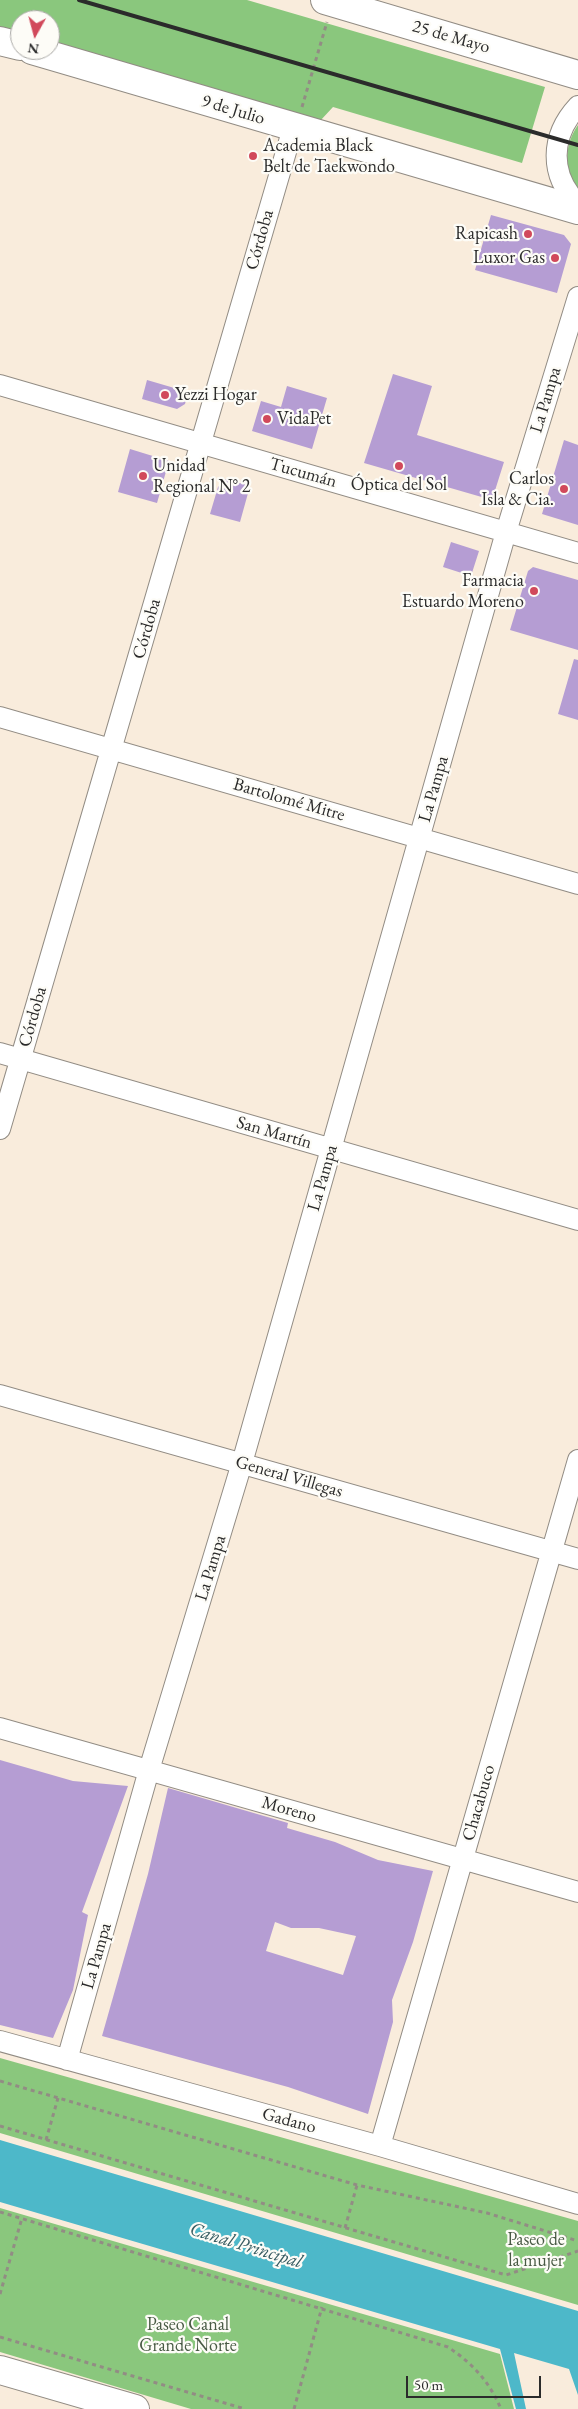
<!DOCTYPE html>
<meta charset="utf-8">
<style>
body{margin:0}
#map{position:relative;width:578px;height:2409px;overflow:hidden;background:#f9ecdc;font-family:"EB Garamond",serif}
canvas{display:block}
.north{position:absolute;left:10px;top:10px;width:50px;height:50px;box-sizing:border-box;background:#fdfcf7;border:1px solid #a9a8a5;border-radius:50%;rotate:187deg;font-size:14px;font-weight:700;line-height:20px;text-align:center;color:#2b2b2b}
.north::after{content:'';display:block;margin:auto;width:18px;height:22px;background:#d1495b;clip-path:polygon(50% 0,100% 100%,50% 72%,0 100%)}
.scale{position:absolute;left:406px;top:2376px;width:135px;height:22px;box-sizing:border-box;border:2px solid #2b2b2b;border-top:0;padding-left:6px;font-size:15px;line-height:18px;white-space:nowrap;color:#2b2b2b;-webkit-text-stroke:4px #fdfcf7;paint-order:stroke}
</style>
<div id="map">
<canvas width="578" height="2409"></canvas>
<div class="north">N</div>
<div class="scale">50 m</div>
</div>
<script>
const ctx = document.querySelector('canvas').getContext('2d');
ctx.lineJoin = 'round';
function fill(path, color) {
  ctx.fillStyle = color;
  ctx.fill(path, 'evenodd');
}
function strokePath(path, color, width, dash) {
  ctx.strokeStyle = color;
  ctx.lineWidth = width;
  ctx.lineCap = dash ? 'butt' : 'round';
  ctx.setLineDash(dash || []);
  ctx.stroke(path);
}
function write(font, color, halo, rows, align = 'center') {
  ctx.font = font + ' "EB Garamond",serif';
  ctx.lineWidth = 4.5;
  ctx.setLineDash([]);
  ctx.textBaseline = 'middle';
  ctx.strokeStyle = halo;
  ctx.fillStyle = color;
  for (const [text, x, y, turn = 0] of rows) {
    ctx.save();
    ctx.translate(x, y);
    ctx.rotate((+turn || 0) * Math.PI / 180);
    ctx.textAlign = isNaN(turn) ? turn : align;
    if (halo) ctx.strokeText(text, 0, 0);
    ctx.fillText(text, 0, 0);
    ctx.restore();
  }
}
const green = new Path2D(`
 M 0,0 L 247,0 L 545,87 L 522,163 L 333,107 L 320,121 L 50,43 L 50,20 L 20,20 L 20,34 L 0,29 Z
 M 578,125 L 578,189 C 562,171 565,143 578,125 Z
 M 0,2058 L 578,2221 L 578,2305 L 0,2133 Z
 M 0,2208 L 500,2354 L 514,2409 L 191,2409 L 0,2352 Z`);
const water = new Path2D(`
 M 0,2140 L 578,2311 L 578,2395 L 569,2369 L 514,2353 L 526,2409 L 516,2409 L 500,2349 L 0,2202 Z`);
const building = new Path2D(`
 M 491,215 L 564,235 L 571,244 L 557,293 L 475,270 Z
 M 393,374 L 432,386 L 417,435 L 504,462 L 492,500 L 364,463 Z
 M 147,380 L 188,392 L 185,404 L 177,409 L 142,399 Z
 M 287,386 L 327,398 L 312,449 L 252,431 L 261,401 L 281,407 Z
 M 564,440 L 578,445 L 578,525 L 542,514 Z
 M 130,449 L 169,461 L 157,503 L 118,492 Z
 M 226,479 L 250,486 L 240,522 L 210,514 L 218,487 Z
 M 451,542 L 479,551 L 471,576 L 443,567 Z
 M 533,567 L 578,580 L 578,650 L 510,630 L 528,571 Z
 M 574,659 L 578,660 L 578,720 L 558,714 Z
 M 0,1760 L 73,1781 L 128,1786 L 82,1912 L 88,1915 L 73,1990 L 53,2038 L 0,2025 Z
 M 168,1788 L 288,1823 L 287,1828 L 335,1842 L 378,1860 L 433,1871 L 413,1942 L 392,2000 L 393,2022 L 368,2114 L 288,2087 L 102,2036 L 148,1874 ZM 275,1922 L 291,1928 L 319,1928 L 356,1936 L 343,1975 L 266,1951 Z`);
const path = new Path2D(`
 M 302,107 L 327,22
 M 0,2081 L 357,2185 L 487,2213 L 578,2241
 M 0,2126 L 506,2275 L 578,2251
 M 46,2140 L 58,2098
 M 0,2212 L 448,2347 C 473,2364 489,2381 501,2409
 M 345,2228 L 357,2185
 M 0,2294 L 22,2218
 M 0,2337 L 245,2409
 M 294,2409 L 322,2307`);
const minor = new Path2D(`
 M 578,106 C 550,136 549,175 578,204
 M 0,385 L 578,553
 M 0,717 L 578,884
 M 0,1053 L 578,1220
 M 0,1129 L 293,128
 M 0,1395 L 578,1559
 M 0,1728 L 578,1892
 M 0,2041 L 380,2146 L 578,2204
 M 67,2060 L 149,1770 L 242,1463 L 506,532 L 578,297
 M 380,2146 L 578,1460`);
const secondary = new Path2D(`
 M 325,0 L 578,75
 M 0,41 L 20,46
 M 32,50 L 578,210
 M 0,2370 L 135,2409`);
const rail = new Path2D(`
 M 79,0 L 578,145`);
const markers = [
 [253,156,5,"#d1495b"],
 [528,234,5,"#d1495b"],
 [555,258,5,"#d1495b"],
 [165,395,5,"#d1495b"],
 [267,419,5,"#d1495b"],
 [399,466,5,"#d1495b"],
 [143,476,5,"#d1495b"],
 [564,489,5,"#d1495b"],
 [534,591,5,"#d1495b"]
];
const streetNames = [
 ["25 de Mayo",451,37,16],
 ["9 de Julio",233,110,17],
 ["Córdoba",260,240,-74],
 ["La Pampa",546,400,-73],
 ["Tucumán",303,473,16],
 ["Córdoba",147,629,-74],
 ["La Pampa",434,789,-74],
 ["Bartolomé Mitre",289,800,16],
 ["Córdoba",33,1017,-74],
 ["San Martín",274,1133,16],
 ["La Pampa",323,1178,-74],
 ["General Villegas",289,1477,16],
 ["La Pampa",211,1568,-73],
 ["Chacabuco",479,1803,-74],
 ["Moreno",289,1810,16],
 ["La Pampa",97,1956,-74],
 ["Gadano",289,2121,15]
];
const poiNames = [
 ["Academia Black",263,146],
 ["Belt de Taekwondo",263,167],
 ["Rapicash",518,234,"right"],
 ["Luxor Gas",545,258,"right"],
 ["Yezzi Hogar",175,395],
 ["VidaPet",277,419],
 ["Unidad",153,466],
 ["Regional N° 2",153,487],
 ["Carlos",554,479,"right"],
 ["Isla & Cia.",554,500,"right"],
 ["Óptica del Sol",399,485,"center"],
 ["Farmacia",524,581,"right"],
 ["Estuardo Moreno",524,602,"right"]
];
const parkNames = [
 ["Paseo de",536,2240],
 ["la mujer",536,2261],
 ["Paseo Canal",188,2325],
 ["Grande Norte",188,2346]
];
const waterNames = [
 ["Canal Principal",246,2246,17]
];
fill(green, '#8ac77d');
fill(water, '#4db8c9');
fill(building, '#b59dd3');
strokePath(minor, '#928c84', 22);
strokePath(secondary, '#928c84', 30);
strokePath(path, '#928c84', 3, [4, 4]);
strokePath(minor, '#fff', 20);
strokePath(secondary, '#fff', 28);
strokePath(rail, '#2b2b2b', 4);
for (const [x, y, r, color] of markers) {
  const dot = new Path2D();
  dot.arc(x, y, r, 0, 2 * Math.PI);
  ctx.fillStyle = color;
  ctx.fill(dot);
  strokePath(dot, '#fdfcf7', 2);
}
write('18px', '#2b2b2b', '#fdfcf7', streetNames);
write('18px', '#2b2b2b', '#fdfcf7', poiNames, 'left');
write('18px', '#485a44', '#fdfcf7', parkNames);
write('italic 19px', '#375c62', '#fdfcf7', waterNames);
</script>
